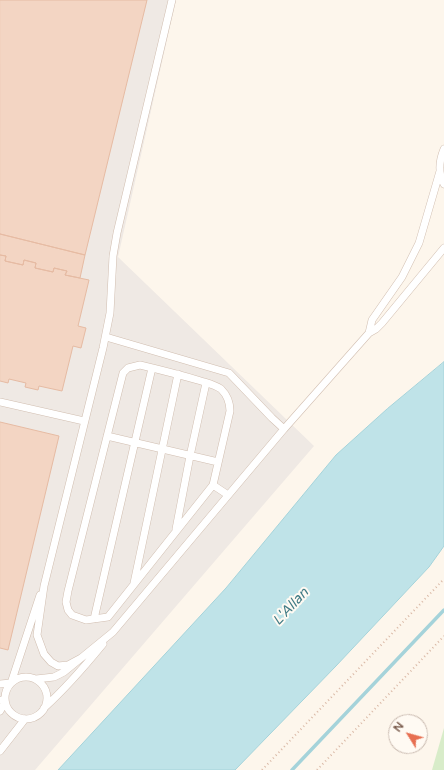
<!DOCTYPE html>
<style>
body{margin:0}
#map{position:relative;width:444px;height:770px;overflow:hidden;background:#fdf6ec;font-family:"Varela Round",sans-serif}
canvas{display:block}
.north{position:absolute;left:388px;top:714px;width:40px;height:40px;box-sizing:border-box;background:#fffaf3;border:1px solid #cabbb1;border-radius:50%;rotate:307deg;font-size:11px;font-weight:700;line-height:16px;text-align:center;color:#7a5c4d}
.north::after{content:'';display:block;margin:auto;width:14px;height:18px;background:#e76f51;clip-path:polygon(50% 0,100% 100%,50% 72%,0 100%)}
</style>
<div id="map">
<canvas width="444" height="770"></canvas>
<div class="north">N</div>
</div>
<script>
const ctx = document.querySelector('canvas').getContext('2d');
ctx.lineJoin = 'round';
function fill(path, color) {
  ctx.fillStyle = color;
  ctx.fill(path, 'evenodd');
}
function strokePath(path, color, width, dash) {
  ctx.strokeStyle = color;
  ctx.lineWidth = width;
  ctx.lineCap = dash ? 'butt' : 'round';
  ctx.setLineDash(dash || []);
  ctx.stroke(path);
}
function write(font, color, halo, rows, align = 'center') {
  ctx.font = font + ' "Varela Round",sans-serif';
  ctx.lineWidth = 4;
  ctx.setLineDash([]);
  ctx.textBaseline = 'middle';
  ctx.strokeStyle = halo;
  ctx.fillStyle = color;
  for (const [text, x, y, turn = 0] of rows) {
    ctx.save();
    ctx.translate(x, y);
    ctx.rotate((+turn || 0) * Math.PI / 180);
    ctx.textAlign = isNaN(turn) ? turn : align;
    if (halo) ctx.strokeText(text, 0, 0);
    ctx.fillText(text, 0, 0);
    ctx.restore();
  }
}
const industrial = new Path2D(`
 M 0,0 L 176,0 L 118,257 L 314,446 L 35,770 L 0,770 Z`);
const green = new Path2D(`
 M 444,728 L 444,770 L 432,770 Z`);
const water = new Path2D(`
 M 444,362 L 444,546 L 429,567 L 336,666 L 235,770 L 58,770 L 226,588 L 336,455 L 387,409 Z`);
const stream = new Path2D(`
 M 292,770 L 444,610`);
const building = new Path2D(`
 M 0,0 L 147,0 L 85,255 L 0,234 Z
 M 0,234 L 85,255 L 80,278 L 65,275 L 67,271 L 54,268 L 53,272 L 35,268 L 36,263 L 24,260 L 23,265 L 5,261 L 6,256 L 0,255 Z
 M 0,255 L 6,256 L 5,261 L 23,265 L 24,260 L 36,263 L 35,268 L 53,272 L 54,268 L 67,271 L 65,275 L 89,280 L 78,326 L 86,328 L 81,348 L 73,346 L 62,391 L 39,386 L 38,390 L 25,387 L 26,383 L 9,379 L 8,383 L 0,381 Z
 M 0,422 L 59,436 L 8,650 L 0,648 Z`);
const path = new Path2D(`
 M 262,770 L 444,579
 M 317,770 L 444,636`);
const lane = new Path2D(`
 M 444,149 C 439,161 438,173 444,184
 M 440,171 L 419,243 L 402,277 L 372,320 L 369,333 L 376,329 L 382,323 L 444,248
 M 106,337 L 229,373 L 272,418 L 284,429
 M 140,365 C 161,370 181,375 201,381 C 207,383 215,385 221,389 C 227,395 230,403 230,411 L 213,485 L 108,617 L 86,620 L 72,615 L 68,610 L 66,602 L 68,591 L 123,373 L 128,368 Z
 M 0,402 L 84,421
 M 107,436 L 218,462
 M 213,485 L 228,495
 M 176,529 L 190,456 L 206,383
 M 134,583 L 178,374
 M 94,619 L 152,368
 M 81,658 L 68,665 L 58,666 L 51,662 L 44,654 L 37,635 L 44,586 L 103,348 L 110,313 L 113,256 L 117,233 L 172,0
 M5 698a21 21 0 1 1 42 0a21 21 0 1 1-42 0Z
 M 36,679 L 54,677 L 64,672 L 113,632 L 284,429 L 369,333
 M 0,684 L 11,683 L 40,595
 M 44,708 C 66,688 85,666 103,644
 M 0,711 L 5,702 L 2,700
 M 0,751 L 25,719`);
const waterNames = [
 ["L'Allan",291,607,-47]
];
fill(industrial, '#efe9e4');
fill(green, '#d8ecc9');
fill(water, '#bfe3e8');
strokePath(water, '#a5d3da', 1);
strokePath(stream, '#a5d3da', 3.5);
fill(building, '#f3d5c3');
strokePath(building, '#e6bba3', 1);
strokePath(lane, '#d1beb0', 8);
strokePath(path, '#d9b8a5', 2, [1, 3]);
strokePath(lane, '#fff', 7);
write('italic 14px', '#437c86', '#fffaf3', waterNames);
</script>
